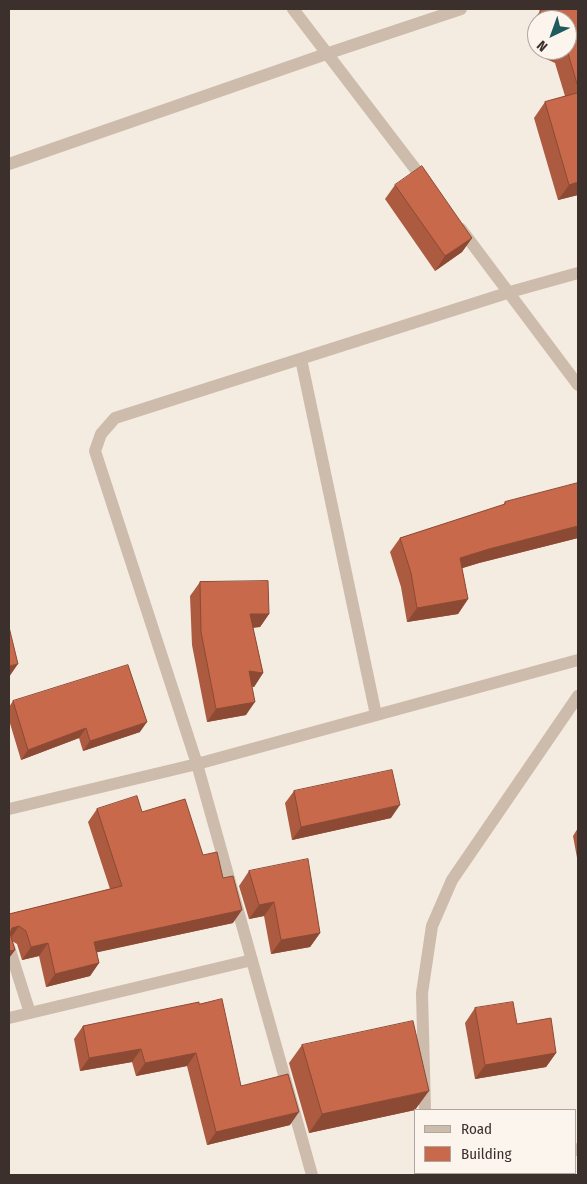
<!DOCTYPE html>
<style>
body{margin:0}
#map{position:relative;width:587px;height:1184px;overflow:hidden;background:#f4ebe1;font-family:"Fira Sans Condensed",sans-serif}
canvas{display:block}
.frame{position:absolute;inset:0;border:10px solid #3b302b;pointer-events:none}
.legend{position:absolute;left:414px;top:1109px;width:162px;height:65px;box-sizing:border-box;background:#fbf5ee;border:1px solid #aea6a0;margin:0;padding:6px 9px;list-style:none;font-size:15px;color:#3b302b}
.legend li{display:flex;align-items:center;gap:10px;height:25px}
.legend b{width:25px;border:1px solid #aea6a0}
.north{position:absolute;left:527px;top:10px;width:50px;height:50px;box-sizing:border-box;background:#fbf5ee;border:1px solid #aea6a0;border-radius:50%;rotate:222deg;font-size:14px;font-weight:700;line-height:20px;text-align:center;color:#3b302b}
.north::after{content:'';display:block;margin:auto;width:18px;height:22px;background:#1f5a5e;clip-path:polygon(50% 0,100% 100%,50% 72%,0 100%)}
</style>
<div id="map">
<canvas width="587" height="1184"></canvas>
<div class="frame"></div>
<ul class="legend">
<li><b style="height:6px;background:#cdbbac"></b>Road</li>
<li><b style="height:14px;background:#c8694b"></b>Building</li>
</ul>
<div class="north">N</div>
</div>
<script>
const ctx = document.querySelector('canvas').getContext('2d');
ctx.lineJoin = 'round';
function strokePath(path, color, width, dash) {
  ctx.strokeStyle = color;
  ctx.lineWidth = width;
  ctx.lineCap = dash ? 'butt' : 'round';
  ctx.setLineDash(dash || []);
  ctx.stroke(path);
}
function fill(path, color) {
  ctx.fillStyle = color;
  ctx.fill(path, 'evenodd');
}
const minor = new Path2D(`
 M 293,9 L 426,183
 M 9,164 L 326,54 L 461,9
 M 461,229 L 578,385
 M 301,359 L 376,715
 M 9,809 L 197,764 L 578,660
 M 9,947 L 30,1013
 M 9,1018 L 252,960
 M 425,1110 L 422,993 L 432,926 L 452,880 L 578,696
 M 576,1150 L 578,1149
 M 427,1173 L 427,1175
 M 312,1175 L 197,764 L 95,451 L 101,434 L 115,418 L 510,292 L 578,273
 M 484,1175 L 493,1173`);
const wall = new Path2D(`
 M 578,9 L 578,195 L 558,200 L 534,118 L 545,102 L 565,96 L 555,63 L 540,56 L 538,50 L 567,50 L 567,20 L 537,20 L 537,46 L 530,26 L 540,11 Z
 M 395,185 L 472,238 L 462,252 L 435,271 L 385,199 Z
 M 578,483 L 578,538 L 479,563 L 462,568 L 468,599 L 458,614 L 407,622 L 401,587 L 390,552 L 400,538 L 503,505 L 505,502 Z
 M 200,582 L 269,614 L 260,627 L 253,628 L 263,673 L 254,687 L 252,686 L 246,715 L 207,722 L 192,645 L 190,596 Z
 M 13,701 L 140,732 L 83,751 L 79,738 L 21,760 L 9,720 L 9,707 Z
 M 294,791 L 391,818 L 292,840 L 285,803 Z
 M 97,809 L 142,812 L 203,855 L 233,923 L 97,952 L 99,963 L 90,976 L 46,987 L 39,956 L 22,960 L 17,944 L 12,941 L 15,950 L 9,958 L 9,914 L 110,889 L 88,822 Z
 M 578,828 L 578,863 L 573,836 Z
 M 249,871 L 320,933 L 310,947 L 271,954 L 264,916 L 249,919 L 239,886 Z
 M 199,1004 L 241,1086 L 290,1125 L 207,1145 L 187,1066 L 136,1076 L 132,1062 L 80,1071 L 74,1039 L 83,1026 Z
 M 475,1008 L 517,1024 L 556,1053 L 546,1067 L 475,1079 L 465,1023 Z
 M 302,1045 L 415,1110 L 309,1133 L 289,1063 Z`);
const shadedWall = new Path2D(`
 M 578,182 L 578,195 L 558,200 L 569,185 Z
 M 472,238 L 462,252 L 435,271 L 445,256 Z
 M 578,526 L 578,538 L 479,563 L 450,572 L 460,558 L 489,549 Z
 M 468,599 L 458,614 L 407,622 L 417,608 Z
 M 250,614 L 269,614 L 260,627 L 240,628 Z
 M 18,664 L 9,677 L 9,666 Z
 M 249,671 L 263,673 L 254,687 L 239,684 Z
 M 255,702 L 246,715 L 207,722 L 216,709 Z
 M 147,722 L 140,732 L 83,751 L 90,741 Z
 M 86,728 L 79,738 L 21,760 L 28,750 Z
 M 400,805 L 391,818 L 292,840 L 301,827 Z
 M 274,902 L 264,916 L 249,919 L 259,905 Z
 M 242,910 L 233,923 L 85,955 L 94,942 Z
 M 19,926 L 10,939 L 9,934 L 12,928 Z
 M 320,933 L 310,947 L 271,954 L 281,940 Z
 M 48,943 L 39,956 L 22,960 L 31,947 Z
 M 15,950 L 9,958 L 9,951 Z
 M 99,963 L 90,976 L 46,987 L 55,974 Z
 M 141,1049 L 132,1062 L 80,1071 L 89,1058 Z
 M 196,1053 L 187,1066 L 136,1076 L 145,1063 Z
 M 556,1053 L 546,1067 L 475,1079 L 485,1065 Z
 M 429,1091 L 415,1110 L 309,1133 L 322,1114 Z
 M 299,1112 L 290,1125 L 207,1145 L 216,1132 Z`);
const building = new Path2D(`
 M 546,9 L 578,9 L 578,87 L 567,50 L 567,20 L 544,20 L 540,11 Z
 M 578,93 L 578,182 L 569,185 L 545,102 Z
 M 422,166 L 472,238 L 445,256 L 395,185 Z
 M 578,483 L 578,526 L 489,549 L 460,558 L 468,599 L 417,608 L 411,573 L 400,538 L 505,504 L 505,502 Z
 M 268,581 L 269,614 L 250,614 L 263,673 L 249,671 L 255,702 L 216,709 L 201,632 L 200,582 Z
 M 9,627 L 18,664 L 9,666 Z
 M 128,665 L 147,722 L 90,741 L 86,728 L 28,750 L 13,701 Z
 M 392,770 L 400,805 L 301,827 L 294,791 Z
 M 137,796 L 142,812 L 185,799 L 203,855 L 217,852 L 223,878 L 233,876 L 242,910 L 94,942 L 99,963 L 55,974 L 48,943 L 31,947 L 26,931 L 19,926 L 12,928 L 10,933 L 15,950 L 9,951 L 9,914 L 122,886 L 97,809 Z
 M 308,859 L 320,933 L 281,940 L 274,902 L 259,905 L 249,871 Z
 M 222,999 L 241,1086 L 288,1074 L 299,1112 L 216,1132 L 196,1053 L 145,1063 L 141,1049 L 89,1058 L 83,1026 L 199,1002 L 199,1004 Z
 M 513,1002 L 517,1024 L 551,1018 L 556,1053 L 485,1065 L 475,1008 Z
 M 413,1021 L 429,1091 L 322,1114 L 302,1045 Z`);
strokePath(minor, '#cdbbac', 12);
fill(wall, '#ac5a40');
fill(shadedWall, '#8c4a34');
fill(building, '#c8694b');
strokePath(building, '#8c4a34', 1);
</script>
